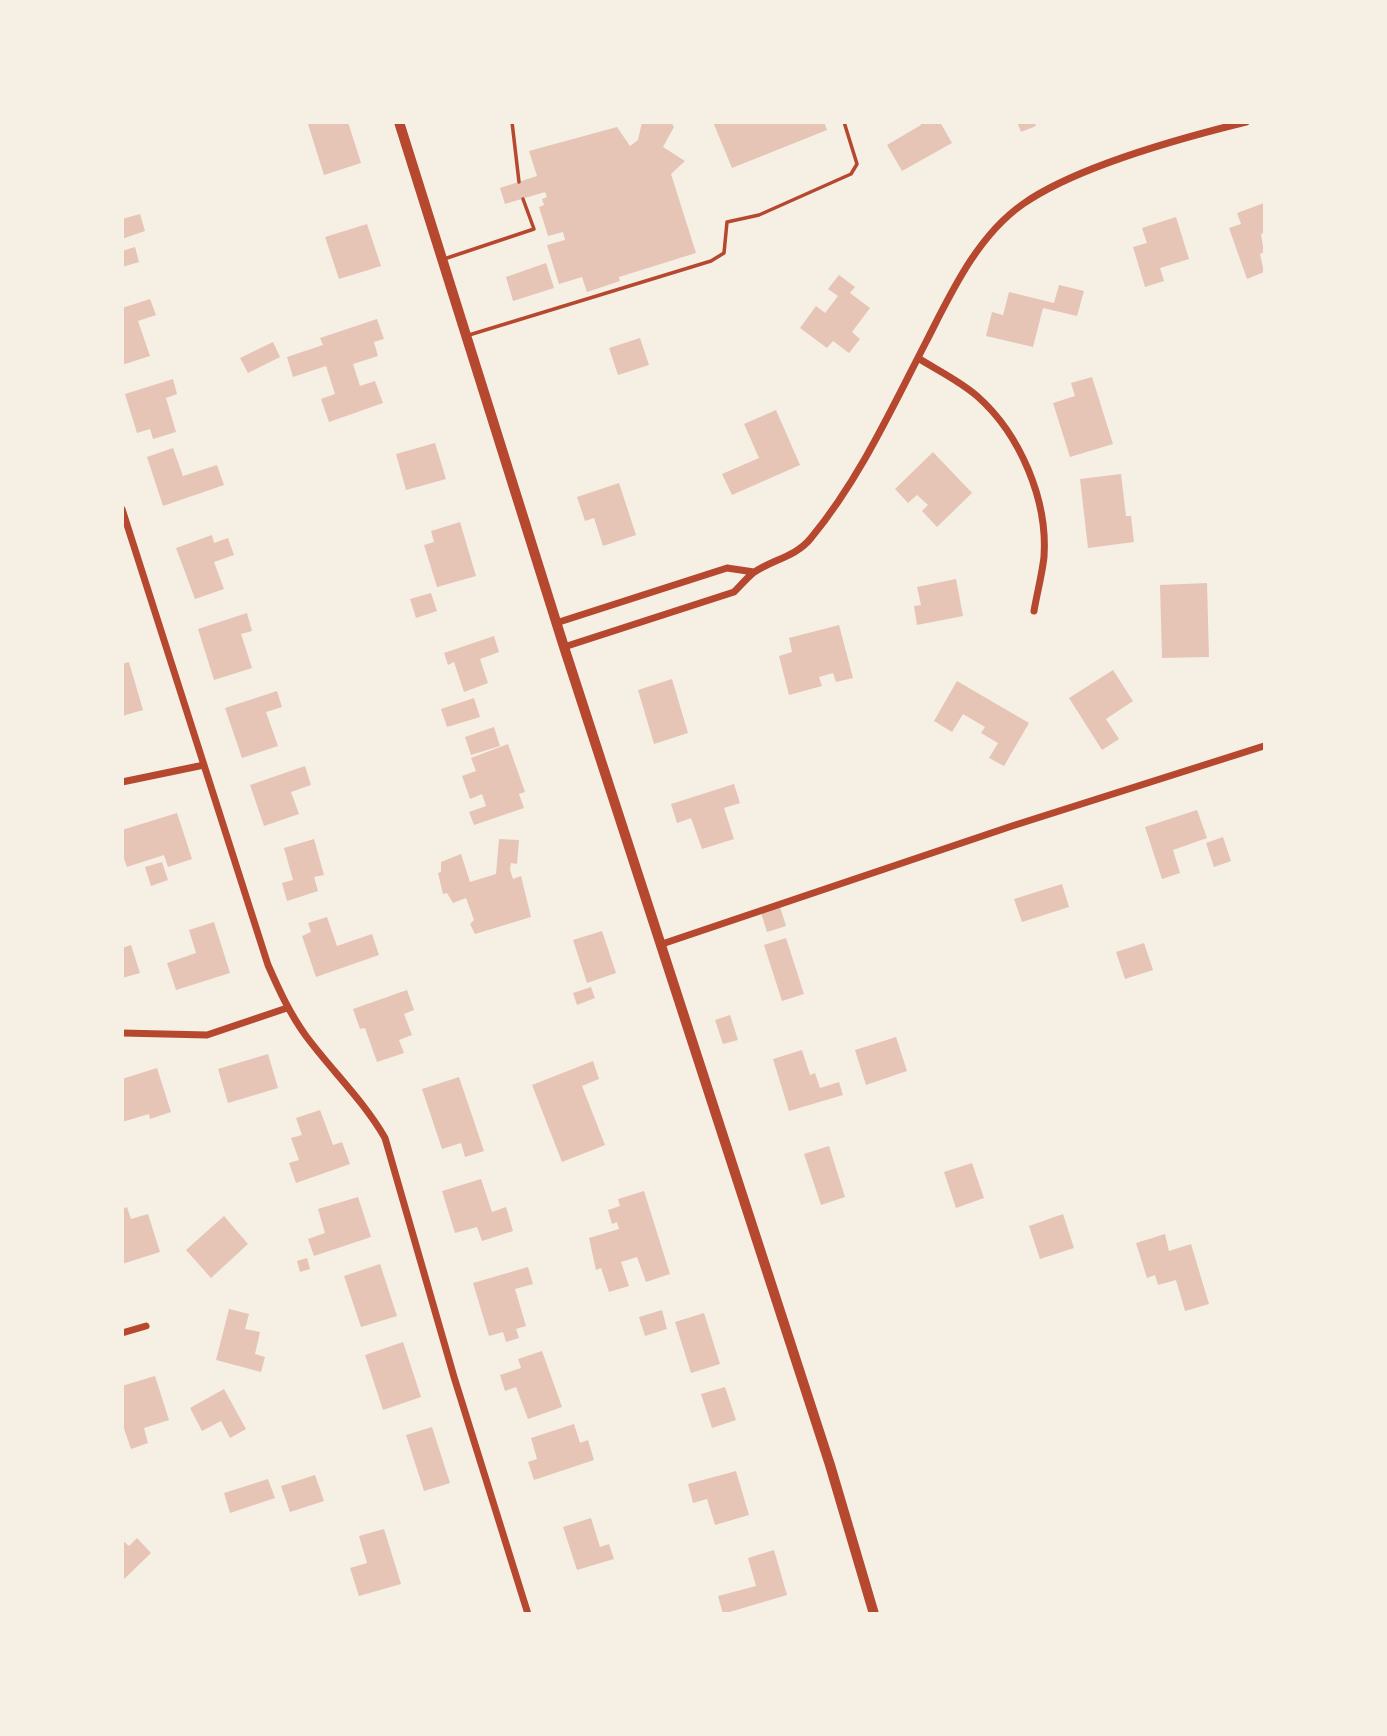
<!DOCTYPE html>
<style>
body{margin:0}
#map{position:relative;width:1387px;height:1736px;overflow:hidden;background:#f6efe4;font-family:"Alegreya Sans",sans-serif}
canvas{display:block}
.frame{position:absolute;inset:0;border:124px solid #f6efe4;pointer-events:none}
</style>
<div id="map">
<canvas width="1387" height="1736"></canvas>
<div class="frame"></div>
</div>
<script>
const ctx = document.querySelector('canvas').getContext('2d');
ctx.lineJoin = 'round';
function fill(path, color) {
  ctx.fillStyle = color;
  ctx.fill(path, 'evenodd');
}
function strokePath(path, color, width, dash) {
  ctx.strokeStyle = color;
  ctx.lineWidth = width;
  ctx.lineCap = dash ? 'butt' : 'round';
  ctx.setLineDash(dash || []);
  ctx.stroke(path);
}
const building = new Path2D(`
 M 313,122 L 348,122 L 361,163 L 324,175 L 308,124 Z
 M 642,122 L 671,122 L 674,127 L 663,147 L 685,161 L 671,174 L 696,253 L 619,277 L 620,281 L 587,292 L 582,277 L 559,284 L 547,245 L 565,240 L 563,232 L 548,236 L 539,207 L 544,205 L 542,199 L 547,197 L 545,192 L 505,204 L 500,188 L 537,176 L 529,151 L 617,127 L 630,146 L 638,140 Z
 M 713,122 L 824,122 L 827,130 L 732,168 Z
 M 920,122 L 940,122 L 952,143 L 902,171 L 887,145 L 921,125 Z
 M 1017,122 L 1034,122 L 1036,126 L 1021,132 Z
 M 1264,203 L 1264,233 L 1261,234 L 1264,252 L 1260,254 L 1264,272 L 1247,279 L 1229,228 L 1241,224 L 1237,213 Z
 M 140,214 L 145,231 L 122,239 L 122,219 Z
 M 1176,217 L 1189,259 L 1160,268 L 1164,281 L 1145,287 L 1133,247 L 1147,243 L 1142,228 Z
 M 367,224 L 381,266 L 339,279 L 325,237 Z
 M 135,247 L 139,262 L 122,267 L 122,251 Z
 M 546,263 L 554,288 L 513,301 L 506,277 Z
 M 839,275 L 855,287 L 850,293 L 870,308 L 852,332 L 860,339 L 849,353 L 833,341 L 827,348 L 800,328 L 816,306 L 825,313 L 838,296 L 828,289 Z
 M 1059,285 L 1084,291 L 1077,316 L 1043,308 L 1033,347 L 986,336 L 992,312 L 1003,315 L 1009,292 L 1054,303 Z
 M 150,299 L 156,315 L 138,321 L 150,356 L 122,365 L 122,308 Z
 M 377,319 L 384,339 L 374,342 L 378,356 L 353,364 L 360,386 L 375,381 L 383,403 L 329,422 L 321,399 L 335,394 L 326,366 L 293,377 L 287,357 L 323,345 L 320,338 Z
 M 640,338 L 649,365 L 618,375 L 609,348 Z
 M 273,342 L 280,357 L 248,373 L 240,358 Z
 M 1092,377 L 1113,444 L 1070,457 L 1053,403 L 1075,396 L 1071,383 Z
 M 173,379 L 177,394 L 166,398 L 176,432 L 153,439 L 150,429 L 137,433 L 125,394 Z
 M 776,410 L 800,465 L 732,495 L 722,474 L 759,458 L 744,424 Z
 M 435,443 L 446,479 L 406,490 L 396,454 Z
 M 173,448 L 183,476 L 217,465 L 224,485 L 163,506 L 147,457 Z
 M 933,452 L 972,493 L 937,527 L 922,511 L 928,505 L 917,495 L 908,503 L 895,489 Z
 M 1121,474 L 1126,516 L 1131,516 L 1134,542 L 1088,548 L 1080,479 Z
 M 619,483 L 636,535 L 603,546 L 594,518 L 585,521 L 577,497 Z
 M 460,522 L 476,576 L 437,587 L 424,545 L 434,542 L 431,531 Z
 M 212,535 L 214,543 L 228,538 L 234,555 L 214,562 L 224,589 L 195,599 L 176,548 Z
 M 956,579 L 963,616 L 917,625 L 914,606 L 921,605 L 917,587 Z
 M 1207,583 L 1209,657 L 1162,658 L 1160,585 Z
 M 431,593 L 437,611 L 416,618 L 410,599 Z
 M 247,613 L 252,631 L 241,634 L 252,668 L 214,680 L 198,629 Z
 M 839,625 L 853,678 L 836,682 L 833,673 L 819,677 L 822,686 L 789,695 L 779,656 L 792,652 L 789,638 Z
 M 494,636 L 499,652 L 480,659 L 488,683 L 464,692 L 454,662 L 448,665 L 444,653 Z
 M 129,662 L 143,710 L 122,716 L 122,664 Z
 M 1113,670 L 1133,701 L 1106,719 L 1119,739 L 1102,750 L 1069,698 Z
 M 672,679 L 688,733 L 654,744 L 638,690 Z
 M 957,681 L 1029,723 L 1004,766 L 989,758 L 998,743 L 981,733 L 985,727 L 963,714 L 952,732 L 934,721 Z
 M 277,691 L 282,707 L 266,712 L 278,746 L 242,758 L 225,708 Z
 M 474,698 L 480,717 L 447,727 L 441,709 Z
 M 494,727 L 500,746 L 471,755 L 465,737 Z
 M 508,744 L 525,792 L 519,794 L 524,808 L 474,825 L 469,812 L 486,806 L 482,794 L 470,799 L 462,776 L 476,771 L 471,758 Z
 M 305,766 L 311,785 L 291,792 L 299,814 L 264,826 L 250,785 Z
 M 734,784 L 740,803 L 724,808 L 734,839 L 702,849 L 691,818 L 677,823 L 671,804 Z
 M 1197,810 L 1207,838 L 1173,850 L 1180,873 L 1162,879 L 1145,827 Z
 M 177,813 L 192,859 L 168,867 L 164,855 L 127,867 L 122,853 L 122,830 Z
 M 1223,837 L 1231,861 L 1214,867 L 1206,843 Z
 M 314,839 L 324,875 L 314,877 L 318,891 L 287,901 L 282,883 L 293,880 L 284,848 Z
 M 499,839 L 519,840 L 517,864 L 511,863 L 510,870 L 513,879 L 521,876 L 531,917 L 475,934 L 470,924 L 474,920 L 466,898 L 453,903 L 447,893 L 443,894 L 438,873 L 441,872 L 441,862 L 461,854 L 470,882 L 496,874 Z
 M 162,862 L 168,880 L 151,886 L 145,867 Z
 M 1062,884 L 1069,907 L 1022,922 L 1014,899 Z
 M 780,907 L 786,926 L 767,932 L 761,913 Z
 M 327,917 L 337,946 L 372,934 L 379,955 L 316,977 L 302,936 L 311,932 L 308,923 Z
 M 214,922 L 230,973 L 176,990 L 167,963 L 196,953 L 189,930 Z
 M 602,931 L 616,973 L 587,983 L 573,940 Z
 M 786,938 L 804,994 L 782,1001 L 764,945 Z
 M 1144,943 L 1153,970 L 1125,979 L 1116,952 Z
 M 131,945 L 140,973 L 122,978 L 122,948 Z
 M 591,987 L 595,998 L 577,1005 L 573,993 Z
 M 407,990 L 414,1010 L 404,1014 L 412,1035 L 399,1040 L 404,1053 L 377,1062 L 365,1028 L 360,1029 L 353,1009 Z
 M 730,1015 L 738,1040 L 723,1044 L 715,1020 Z
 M 896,1037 L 907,1071 L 866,1085 L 855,1050 Z
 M 802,1050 L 810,1075 L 815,1073 L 820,1088 L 839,1082 L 843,1095 L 789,1111 L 773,1059 Z
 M 268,1054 L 278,1088 L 228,1103 L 218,1069 Z
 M 593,1061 L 599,1079 L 582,1086 L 605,1145 L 562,1162 L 532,1085 Z
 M 157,1068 L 171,1112 L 150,1119 L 149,1114 L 122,1122 L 122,1079 Z
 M 459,1077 L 484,1151 L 465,1157 L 461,1143 L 442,1149 L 422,1089 Z
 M 320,1110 L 333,1145 L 342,1142 L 350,1164 L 296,1183 L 289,1163 L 299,1160 L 291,1138 L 302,1135 L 296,1118 Z
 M 829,1146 L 845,1197 L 821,1205 L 804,1154 Z
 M 972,1163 L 984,1198 L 956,1208 L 944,1172 Z
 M 481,1179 L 492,1212 L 506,1207 L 513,1231 L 482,1241 L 477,1227 L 455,1233 L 442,1191 Z
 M 644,1191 L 670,1274 L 646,1282 L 637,1257 L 621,1262 L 629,1286 L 609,1292 L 601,1268 L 596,1270 L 589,1238 L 619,1229 L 617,1222 L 612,1224 L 608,1210 L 620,1206 L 618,1199 Z
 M 358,1197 L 371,1237 L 314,1256 L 308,1239 L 325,1233 L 318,1209 Z
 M 127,1207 L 131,1219 L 148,1214 L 160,1252 L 122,1264 L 122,1209 Z
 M 1063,1214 L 1074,1248 L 1040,1259 L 1029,1226 Z
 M 224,1216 L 248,1244 L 211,1278 L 186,1250 Z
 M 1165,1234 L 1169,1251 L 1191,1244 L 1209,1304 L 1185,1311 L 1176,1280 L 1158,1285 L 1155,1275 L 1147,1278 L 1136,1243 Z
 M 307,1258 L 310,1269 L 300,1272 L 297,1261 Z
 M 380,1264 L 397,1316 L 361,1327 L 344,1276 Z
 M 528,1267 L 533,1284 L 515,1289 L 526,1326 L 516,1329 L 519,1338 L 506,1342 L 503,1332 L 489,1336 L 473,1283 Z
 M 229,1309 L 249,1314 L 245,1329 L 260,1332 L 255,1354 L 265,1357 L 261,1372 L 216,1360 Z
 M 662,1310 L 667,1329 L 645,1336 L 639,1317 Z
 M 704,1313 L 720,1364 L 691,1373 L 675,1322 Z
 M 403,1342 L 421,1397 L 383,1410 L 365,1355 Z
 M 542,1351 L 562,1407 L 528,1419 L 516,1387 L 505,1391 L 500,1375 L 521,1368 L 518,1359 Z
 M 155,1376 L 169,1420 L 144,1428 L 148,1443 L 131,1449 L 122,1423 L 122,1386 Z
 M 725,1387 L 736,1420 L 712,1428 L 701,1394 Z
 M 224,1389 L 246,1429 L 230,1438 L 221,1421 L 202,1431 L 190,1408 Z
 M 574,1424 L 580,1443 L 588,1440 L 594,1460 L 534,1480 L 528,1462 L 537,1459 L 531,1438 Z
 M 432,1427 L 450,1483 L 424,1491 L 406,1435 Z
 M 736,1471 L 749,1515 L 715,1525 L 707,1499 L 693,1503 L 688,1484 Z
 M 315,1475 L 324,1501 L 290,1512 L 281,1486 Z
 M 268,1479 L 275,1498 L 230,1513 L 224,1493 Z
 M 591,1518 L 600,1547 L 609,1544 L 614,1559 L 577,1570 L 563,1527 Z
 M 384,1529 L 401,1584 L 359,1596 L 350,1568 L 367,1563 L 359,1536 Z
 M 137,1538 L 151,1553 L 122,1581 L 122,1540 L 129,1546 Z
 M 774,1550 L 787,1595 L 723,1614 L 718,1596 L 756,1586 L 748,1558 Z`);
const service = new Path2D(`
 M 512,122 L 519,182
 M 444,259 L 534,229 L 523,199
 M 469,335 L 711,261 L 724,253 L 727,222 L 759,215 L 851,174 L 857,164 L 844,122`);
const minor = new Path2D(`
 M 918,358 C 937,370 960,381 977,396 C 1020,434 1048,500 1044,557 C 1042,575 1037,593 1034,611
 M 122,509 L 268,965 C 279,990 290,1014 306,1036 C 332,1071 363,1100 385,1138 L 454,1377 L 528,1614
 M 556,623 L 727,568 L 754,572
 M 564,647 L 734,592 C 740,586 746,579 753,573 C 771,560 796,557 811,538 C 859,480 892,408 926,342 C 951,293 977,236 1023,204 C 1077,166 1181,138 1246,122
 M 122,782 L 204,765
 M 662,944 L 1012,826 L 1264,746
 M 122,1033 L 207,1035 L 287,1008
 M 122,1333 L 146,1326`);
const secondary = new Path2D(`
 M 399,122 L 564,647 L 830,1465 L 874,1614`);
fill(building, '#e6c5b7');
strokePath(service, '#b5482f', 3.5);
strokePath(minor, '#b5482f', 7);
strokePath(secondary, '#b5482f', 10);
</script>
